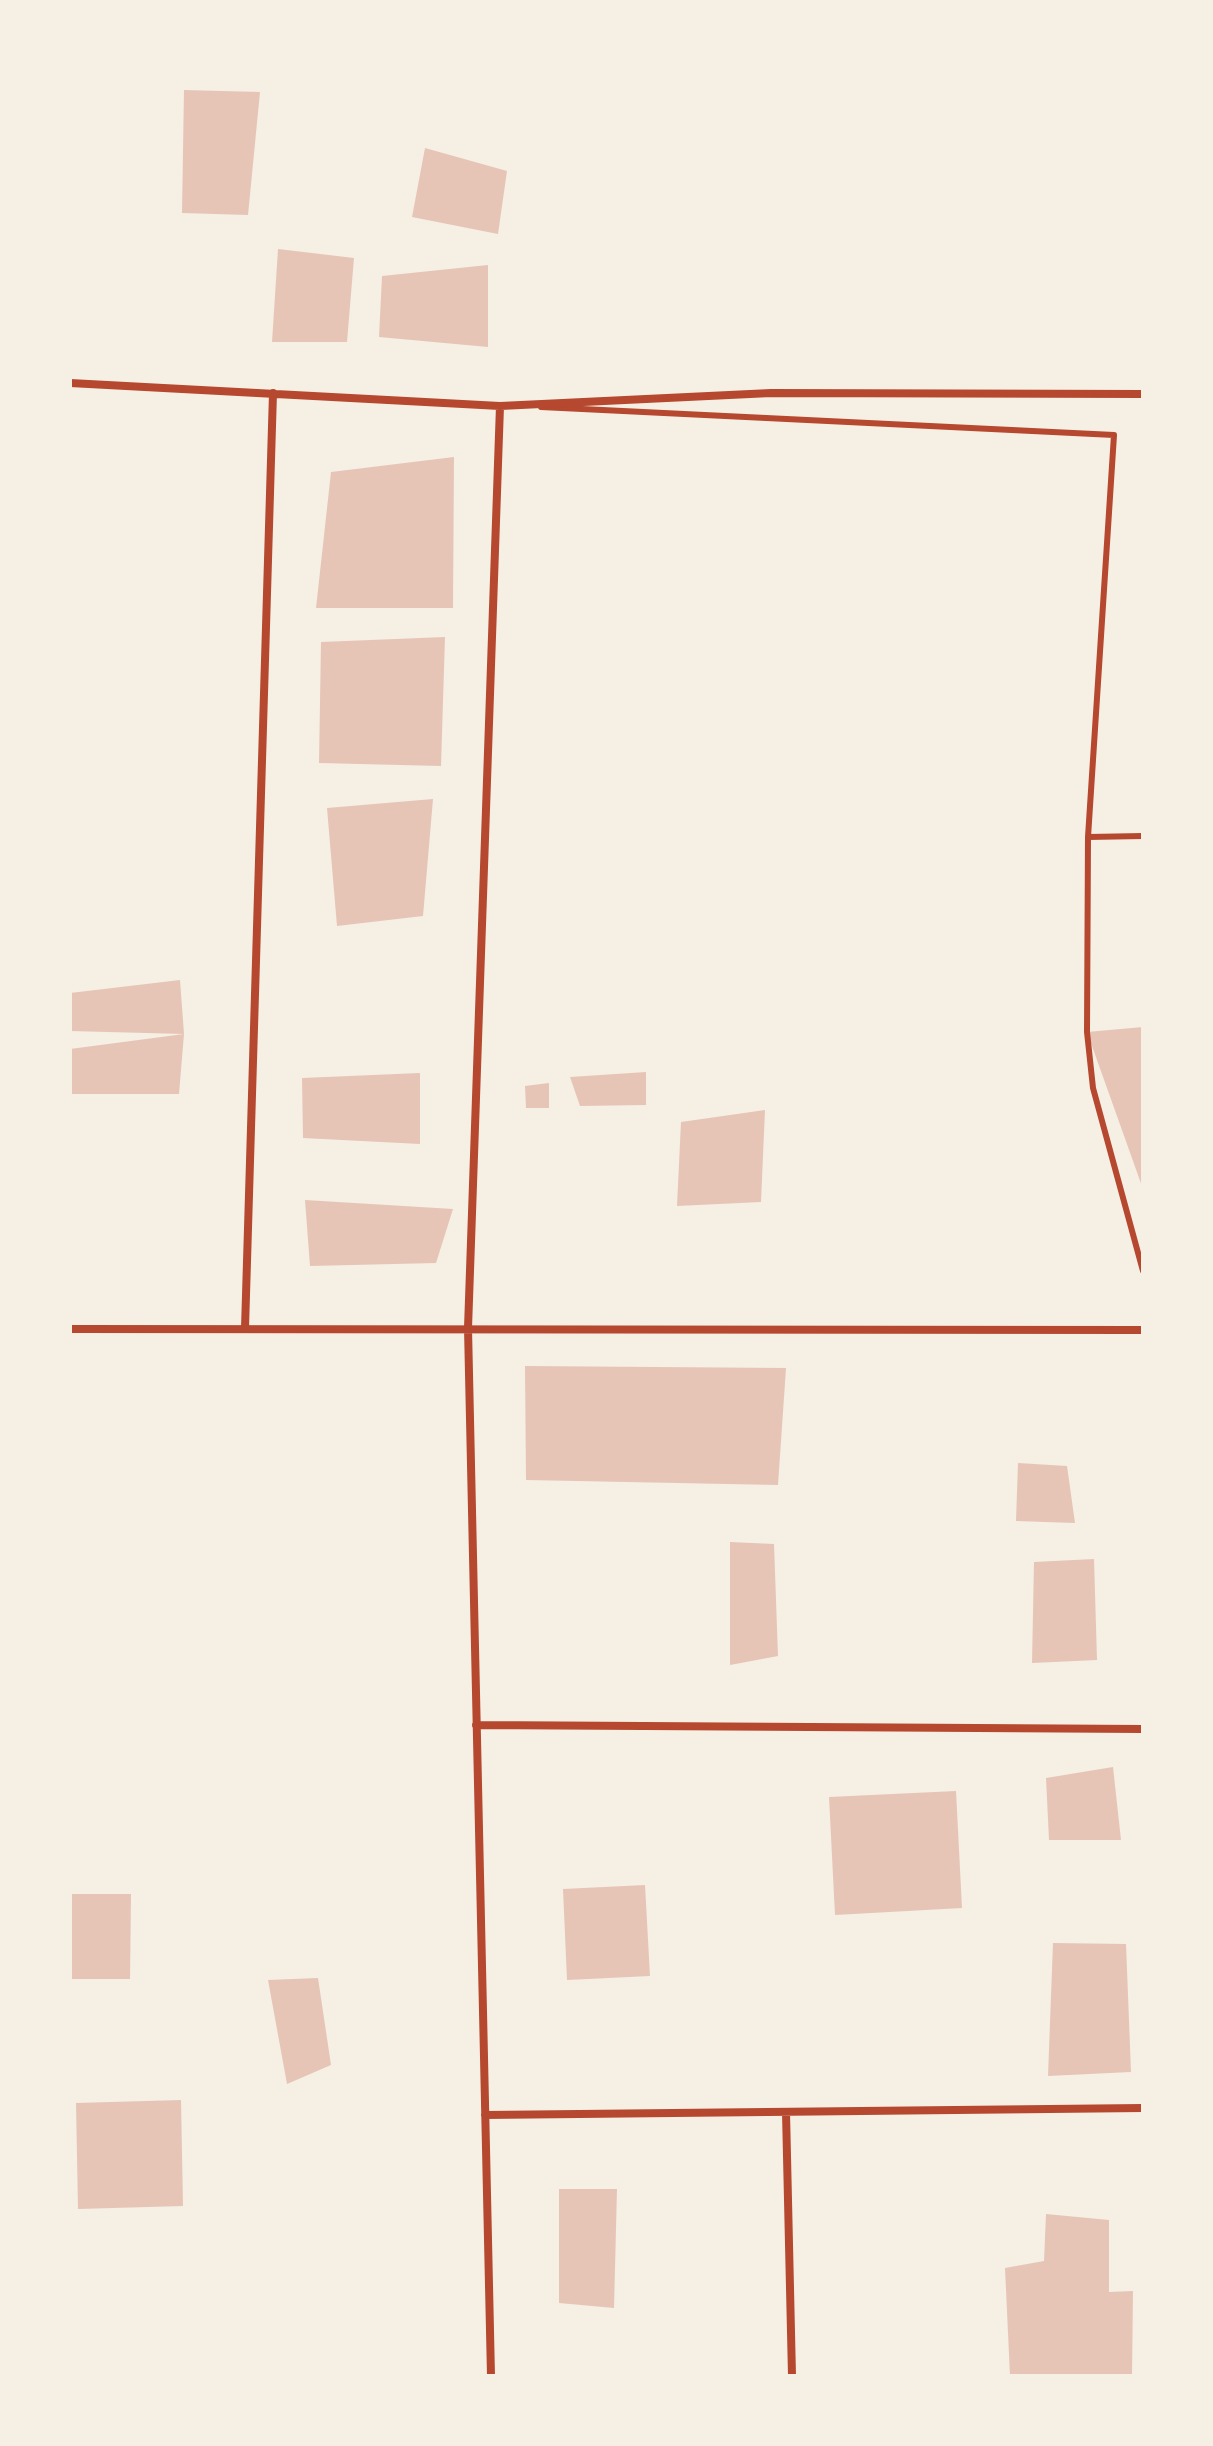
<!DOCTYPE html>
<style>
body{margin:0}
#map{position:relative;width:1213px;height:2446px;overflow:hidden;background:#f6efe4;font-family:"Exo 2",sans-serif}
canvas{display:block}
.frame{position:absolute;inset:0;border:72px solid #f6efe4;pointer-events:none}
</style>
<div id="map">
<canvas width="1213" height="2446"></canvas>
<div class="frame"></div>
</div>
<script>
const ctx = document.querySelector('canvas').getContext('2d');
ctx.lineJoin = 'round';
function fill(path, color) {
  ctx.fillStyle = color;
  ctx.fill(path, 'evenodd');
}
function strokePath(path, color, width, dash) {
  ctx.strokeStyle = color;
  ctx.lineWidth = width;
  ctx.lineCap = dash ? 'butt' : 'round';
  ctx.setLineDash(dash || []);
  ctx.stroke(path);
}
const building = new Path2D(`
 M 184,90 L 260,92 L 248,215 L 182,213 Z
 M 425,148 L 507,171 L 498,234 L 412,217 Z
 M 278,249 L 354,258 L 347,342 L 272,342 Z
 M 488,265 L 488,347 L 379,337 L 382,276 Z
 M 454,457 L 453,608 L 316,608 L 331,472 Z
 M 445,637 L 441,766 L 319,763 L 321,642 Z
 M 433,799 L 423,916 L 337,926 L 327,808 Z
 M 180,980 L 184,1034 L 179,1094 L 70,1094 L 70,1049 L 184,1034 L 70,1031 L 70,993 Z
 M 1143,1027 L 1143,1189 L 1087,1032 Z
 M 646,1072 L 646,1105 L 580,1106 L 570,1077 Z
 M 420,1073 L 420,1144 L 303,1138 L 302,1078 Z
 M 549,1083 L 549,1108 L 526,1108 L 525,1086 Z
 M 765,1110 L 761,1202 L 677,1206 L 681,1122 Z
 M 305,1200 L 453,1209 L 436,1263 L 310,1266 Z
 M 525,1366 L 786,1368 L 778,1485 L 526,1480 Z
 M 1018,1463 L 1067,1466 L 1075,1523 L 1016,1521 Z
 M 730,1542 L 774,1544 L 778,1656 L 730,1665 Z
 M 1094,1559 L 1097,1660 L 1032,1663 L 1034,1562 Z
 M 1113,1767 L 1121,1840 L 1049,1840 L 1046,1778 Z
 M 956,1791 L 962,1908 L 835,1915 L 829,1797 Z
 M 645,1885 L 650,1976 L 567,1980 L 563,1889 Z
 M 70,1894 L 131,1894 L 130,1979 L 70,1979 Z
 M 1053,1943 L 1126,1944 L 1131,2072 L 1048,2076 Z
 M 318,1978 L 331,2065 L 287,2084 L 268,1980 Z
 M 181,2100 L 183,2206 L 78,2209 L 76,2103 Z
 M 559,2189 L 617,2189 L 614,2308 L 559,2303 Z
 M 1046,2214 L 1109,2220 L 1109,2292 L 1133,2291 L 1132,2376 L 1010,2376 L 1005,2268 L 1044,2261 Z`);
const service = new Path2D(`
 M 541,407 L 1114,435 L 1088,837
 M 1143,836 L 1088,837 L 1087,1032 L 1093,1088 L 1143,1271`);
const minor = new Path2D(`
 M 70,383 L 500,406 L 771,393 L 1143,394
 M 245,1328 L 273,393
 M 70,1329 L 1143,1330
 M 476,1725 L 1143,1729
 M 786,2112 L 792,2376
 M 485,2115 L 1143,2108
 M 491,2376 L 468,1328 L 500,406`);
fill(building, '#e6c5b7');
strokePath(service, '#b5482f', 6);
strokePath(minor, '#b5482f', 8);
</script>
